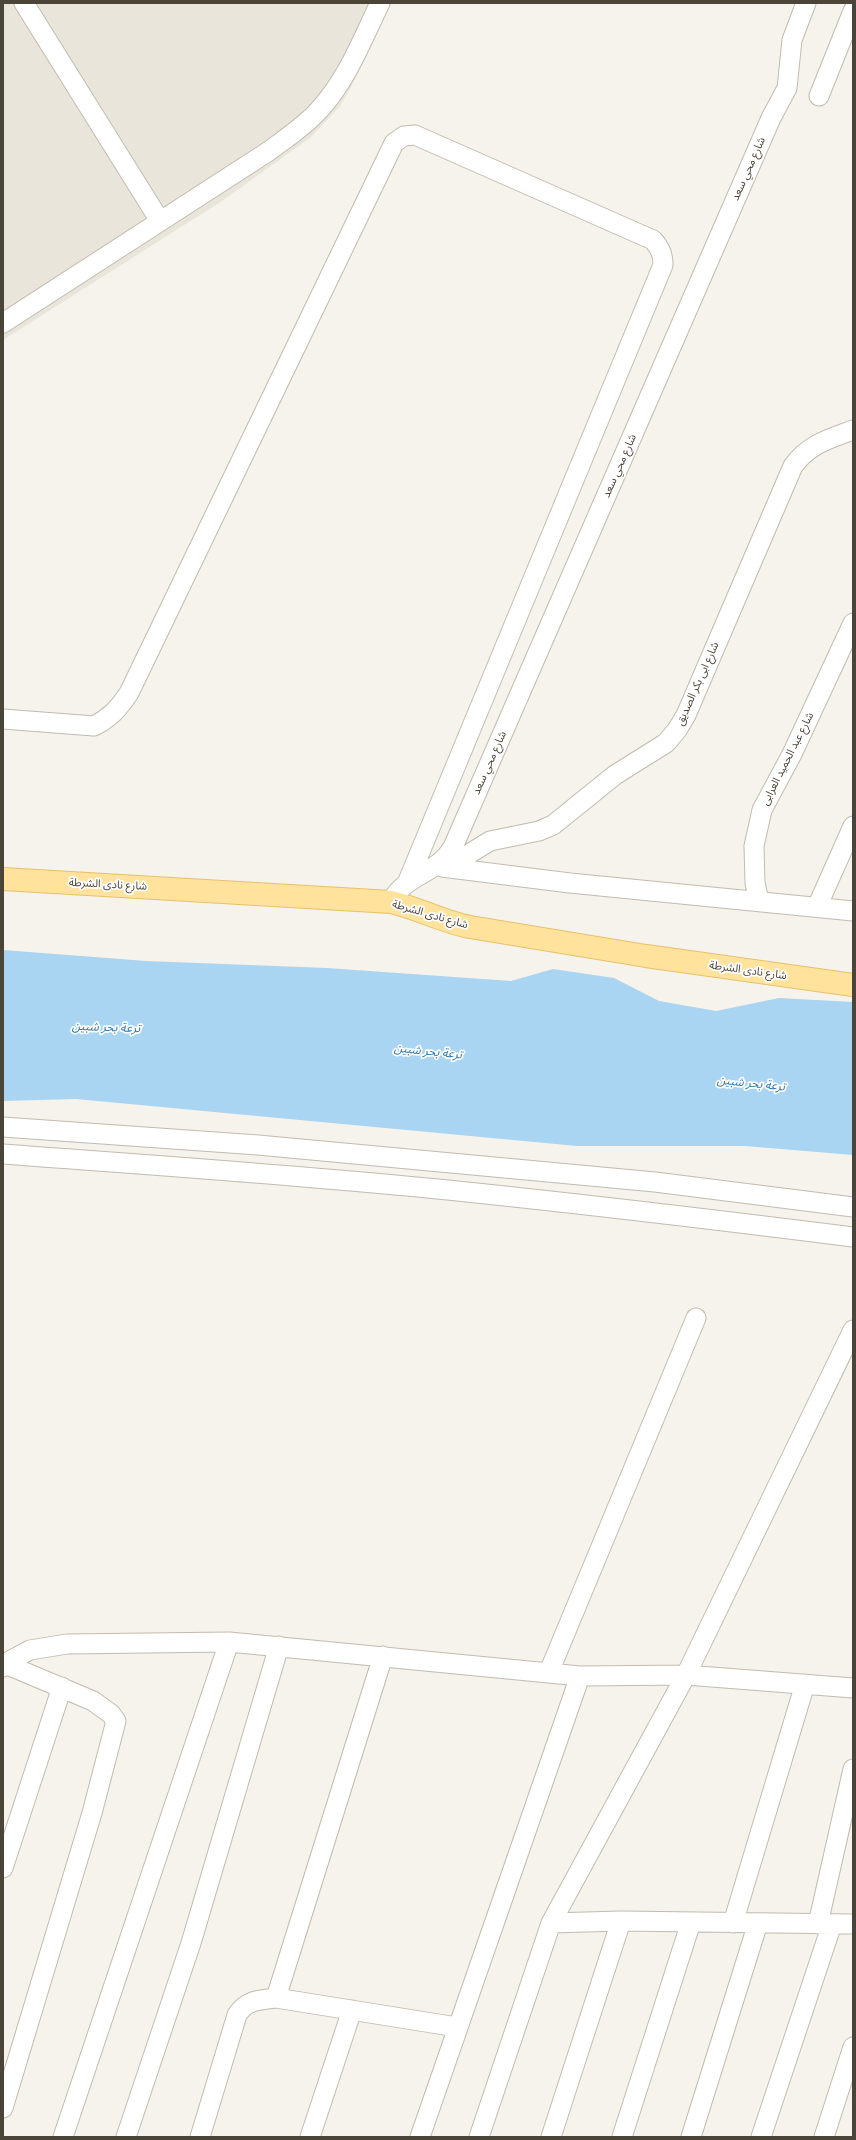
<!DOCTYPE html>
<meta charset="utf-8">
<style>
body{margin:0}
#map{position:relative;width:856px;height:2140px;overflow:hidden;background:#f6f3ec;font-family:Roboto,sans-serif}
canvas{display:block}
.frame{position:absolute;inset:0;border:4px solid #4b4439;pointer-events:none}
</style>
<div id="map">
<canvas width="856" height="2140"></canvas>
<div class="frame"></div>
</div>
<script>
const ctx = document.querySelector('canvas').getContext('2d');
ctx.lineJoin = 'round';
function fill(path, color) {
  ctx.fillStyle = color;
  ctx.fill(path, 'evenodd');
}
function strokePath(path, color, width, dash) {
  ctx.strokeStyle = color;
  ctx.lineWidth = width;
  ctx.lineCap = dash ? 'butt' : 'round';
  ctx.setLineDash(dash || []);
  ctx.stroke(path);
}
function write(font, color, halo, rows, align = 'center') {
  ctx.font = font + ' Roboto,"Noto Sans Arabic",sans-serif';
  ctx.lineWidth = 3.5;
  ctx.setLineDash([]);
  ctx.textBaseline = 'middle';
  ctx.strokeStyle = halo;
  ctx.fillStyle = color;
  for (const [text, x, y, turn = 0] of rows) {
    ctx.save();
    ctx.translate(x, y);
    ctx.rotate((+turn || 0) * Math.PI / 180);
    ctx.textAlign = isNaN(turn) ? turn : align;
    if (halo) ctx.strokeText(text, 0, 0);
    ctx.fillText(text, 0, 0);
    ctx.restore();
  }
}
const residential = new Path2D(`
 M 3,3 L 392,3 L 351,87 L 340,106 L 310,138 L 222,201 L 3,340 Z`);
const water = new Path2D(`
 M 3,950 L 146,961 L 327,968 L 511,981 L 553,969 L 614,978 L 659,1001 L 716,1011 L 779,998 L 853,1002 L 853,1155 L 745,1146 L 577,1146 L 76,1099 L 3,1101 Z`);
const minor = new Path2D(`
 M 24,3 L 160,221
 M 819,96 L 853,11
 M 3,323 L 269,151 C 286,138 305,126 319,110 C 347,80 362,40 380,3
 M 3,719 L 94,726 C 110,718 119,708 129,693 L 394,143 L 404,136 L 415,135 L 653,240 C 660,248 663,254 663,265 L 408,881
 M 438,866 L 464,857 L 490,841 L 539,831 L 553,825 L 615,775 L 666,743 L 677,730 L 686,715 L 793,466 C 809,444 829,439 853,430
 M 442,867 L 570,883 L 853,911
 M 759,901 L 755,883 L 754,846 L 762,810 L 792,754 L 853,623
 M 391,902 C 406,873 437,875 453,847 L 771,118 L 787,88 L 792,40 L 806,3
 M 817,907 L 853,826
 M 3,1127 L 258,1145 L 655,1182 L 853,1207
 M 3,1154 C 151,1165 300,1175 448,1190 C 583,1204 718,1220 853,1237
 M 3,1663 L 93,1701 L 111,1714 L 116,1721 L 92,1813 L 3,2108
 M 3,1667 L 4,1664 L 30,1650 L 67,1644 L 229,1642 L 580,1676 L 686,1675 L 853,1688
 M 549,1672 L 696,1318
 M 3,1868 L 62,1687
 M 551,1923 L 621,1921 L 853,1924
 M 733,1923 L 805,1684
 M 818,1924 L 853,1769
 M 276,1998 L 457,2027
 M 63,2137 L 229,1642
 M 126,2137 L 191,1943 L 279,1646
 M 200,2137 L 237,2015 C 246,2000 259,2000 276,1998 L 383,1656
 M 310,2137 L 352,2010
 M 420,2137 L 580,1676
 M 479,2137 L 551,1923 L 686,1675 L 853,1330
 M 551,2137 L 621,1921
 M 622,2137 L 691,1922
 M 691,2137 L 758,1923
 M 761,2137 L 832,1924
 M 824,2137 L 853,2047`);
const major = new Path2D(`
 M 3,879 L 391,902 C 418,908 443,922 470,927 L 646,956 L 853,985`);
const streetNames = [
 ["شارع محي سعد",749,169,-66],
 ["شارع محي سعد",620,466,-66],
 ["شارع ابى بكر الصديق",698,684,-66],
 ["شارع عبد الحميد العرابى",788,759,-63],
 ["شارع محي سعد",490,763,-66],
 ["شارع نادى الشرطة",108,885,3],
 ["شارع نادى الشرطة",430,915,16],
 ["شارع نادى الشرطة",748,971,8]
];
const waterNames = [
 ["ترعة بحر شبين",106,1028,2],
 ["ترعة بحر شبين",428,1052,6],
 ["ترعة بحر شبين",751,1084,6]
];
fill(residential, '#eae5da');
fill(water, '#a9d4f2');
strokePath(minor, '#c2bbae', 21);
strokePath(major, '#e6c16a', 24);
strokePath(minor, '#fff', 19);
strokePath(major, '#ffe39c', 22);
write('11px', '#4b4439', '#fff', streetNames);
write('italic 12px', '#2e7ab2', '#fff', waterNames);
</script>
